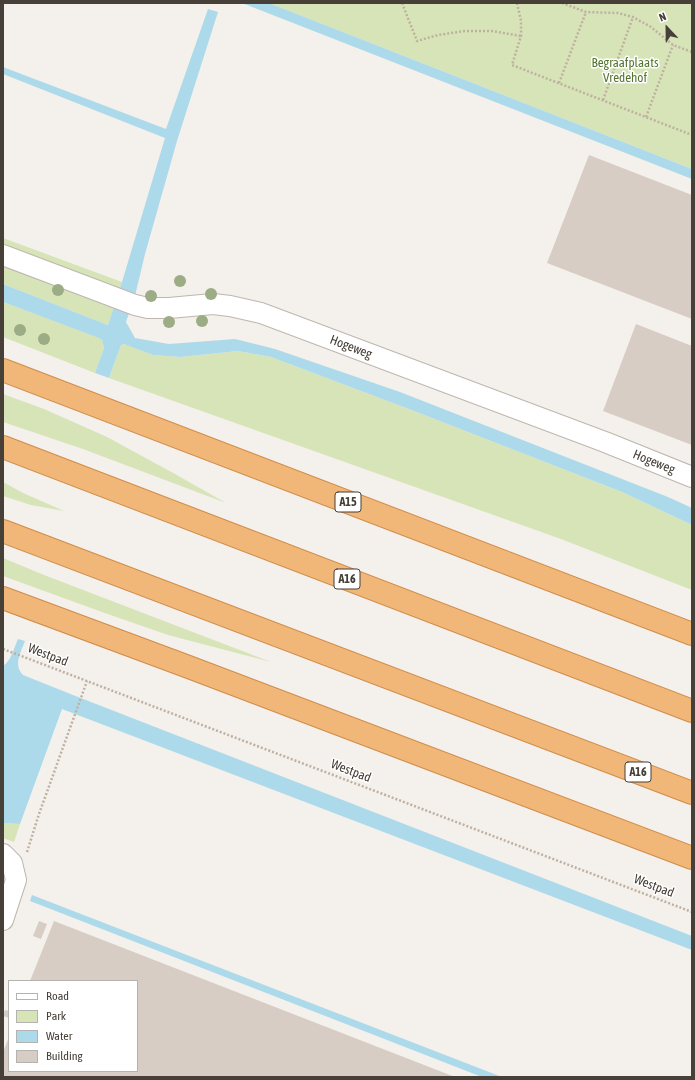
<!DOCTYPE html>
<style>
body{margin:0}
#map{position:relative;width:695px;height:1080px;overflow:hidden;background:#f4f0eb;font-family:"Asap Condensed",sans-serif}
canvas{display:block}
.frame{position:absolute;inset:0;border:4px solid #474039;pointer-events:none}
.legend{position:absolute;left:8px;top:980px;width:130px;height:92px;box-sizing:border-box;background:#fff;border:1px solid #b5b3b0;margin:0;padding:5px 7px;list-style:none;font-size:12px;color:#474039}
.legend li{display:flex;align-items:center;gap:8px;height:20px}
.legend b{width:20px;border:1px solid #b5b3b0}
.north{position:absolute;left:647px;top:8px;width:40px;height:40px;-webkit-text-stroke:3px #fff;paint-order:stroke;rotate:338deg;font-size:11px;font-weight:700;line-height:16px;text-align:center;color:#474039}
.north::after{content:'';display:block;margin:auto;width:14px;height:18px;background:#474039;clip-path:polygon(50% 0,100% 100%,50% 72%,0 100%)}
</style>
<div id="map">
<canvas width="695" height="1080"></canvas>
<div class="frame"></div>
<ul class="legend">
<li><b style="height:5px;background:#fff"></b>Road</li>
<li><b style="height:11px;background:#d6e4b8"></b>Park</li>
<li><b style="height:11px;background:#addaea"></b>Water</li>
<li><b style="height:11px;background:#d8cdc4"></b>Building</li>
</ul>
<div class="north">N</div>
</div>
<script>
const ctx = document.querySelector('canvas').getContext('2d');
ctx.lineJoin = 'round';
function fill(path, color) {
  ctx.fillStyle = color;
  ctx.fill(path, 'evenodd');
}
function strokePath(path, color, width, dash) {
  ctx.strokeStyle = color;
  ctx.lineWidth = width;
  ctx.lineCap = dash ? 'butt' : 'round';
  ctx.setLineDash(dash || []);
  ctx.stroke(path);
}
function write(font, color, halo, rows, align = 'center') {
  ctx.font = font + ' "Asap Condensed",sans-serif';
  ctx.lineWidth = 3;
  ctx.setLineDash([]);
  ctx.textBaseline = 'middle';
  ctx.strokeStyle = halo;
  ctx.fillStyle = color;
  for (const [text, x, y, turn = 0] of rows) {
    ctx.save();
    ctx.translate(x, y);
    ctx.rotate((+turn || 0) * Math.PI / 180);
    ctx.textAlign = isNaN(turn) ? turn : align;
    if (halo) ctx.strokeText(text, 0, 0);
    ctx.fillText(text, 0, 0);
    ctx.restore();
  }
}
const green = new Path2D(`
 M 269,3 L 692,3 L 692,169 Z
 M 3,238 L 122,282 L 108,325 L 3,284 Z
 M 3,302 L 100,338 L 102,340 L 104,348 L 95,373 L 3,337 Z
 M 125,344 L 153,355 L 180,357 L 238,351 L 271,357 L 414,411 L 622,492 L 692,525 L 692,590 L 561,539 L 109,378 L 121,345 Z
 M 3,394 L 44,409 L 107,437 L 175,474 L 226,503 L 83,449 L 3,422 Z
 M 3,482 L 23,493 L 64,511 L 31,505 L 3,496 Z
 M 3,558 L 44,575 L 271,662 L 168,635 L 102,612 L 3,576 Z
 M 3,823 L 20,824 L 14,842 L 3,838 Z`);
const water = new Path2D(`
 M 242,3 L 269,3 L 692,169 L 692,179 Z
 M 208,9 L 218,12 L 177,141 L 145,254 L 135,296 L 126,322 L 135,338 L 169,344 L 235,339 L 275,349 L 400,392 L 668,497 L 692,508 L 692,525 L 622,492 L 414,411 L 271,357 L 238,351 L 180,357 L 153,355 L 124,344 L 121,345 L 109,378 L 95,373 L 104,348 L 102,340 L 99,338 L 3,302 L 3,284 L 108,325 L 122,282 L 165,138 L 3,74 L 3,67 L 166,129 Z
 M 18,639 L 25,641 C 21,652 13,665 23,675 L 73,695 L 692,936 L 692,950 L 62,709 L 20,824 L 3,823 L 3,666 C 11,661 14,648 18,639 Z
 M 32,895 L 502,1077 L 482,1077 L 30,901 Z`);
const building = new Path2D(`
 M 589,155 L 692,195 L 692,319 L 547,263 Z
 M 636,324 L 692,346 L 692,445 L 603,411 Z
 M 39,921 L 47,924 L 41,939 L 33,936 Z
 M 54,921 L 455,1077 L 3,1077 L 3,1052 L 9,1037 L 9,1071 L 137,1071 L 137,981 L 30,981 Z
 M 5,1010 L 9,1011 L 9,1018 L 3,1016 Z`);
const path = new Path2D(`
 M 402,3 L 417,41 L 438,35 L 465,31 L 492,31 L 521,36
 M 517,3 L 521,21 L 521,36 L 512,65 L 692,135
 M 562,3 L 586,12 L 618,13 L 633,17 L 651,27 L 673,45 L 692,52
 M 559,83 L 586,12
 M 603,100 L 633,17
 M 646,117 L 673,45
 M 3,649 L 692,912
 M 27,852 L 39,814 L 87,681`);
const minor = new Path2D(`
 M 3,255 L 114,297 L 135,305 L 148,308 L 169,308 L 213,304 L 230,306 L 261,313 L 605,442 L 692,477
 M 3,854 L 12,863 L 16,880 L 3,920`);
const motorway = new Path2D(`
 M 3,370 L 692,634
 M 3,447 L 692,711
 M 3,531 L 692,793
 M 3,598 L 186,666 L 692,858`);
const trees = [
 [180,281],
 [58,290],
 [211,294],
 [151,296],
 [202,321],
 [169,322],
 [20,330],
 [44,339]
];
const shields = [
 [348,502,26],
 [347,579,26],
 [638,772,26]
];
const shieldNames = [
 ["A15",348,502],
 ["A16",347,579],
 ["A16",638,772]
];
const parkNames = [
 ["Begraafplaats",625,63],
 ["Vredehof",625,78]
];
const streetNames = [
 ["Hogeweg",351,347,21],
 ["Hogeweg",654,462,22],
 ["Westpad",48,655,21],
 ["Westpad",351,771,21],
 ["Westpad",654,886,21]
];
fill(green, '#d6e4b8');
fill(water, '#addaea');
fill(building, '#d8cdc4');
strokePath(minor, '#bfb6ae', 22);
strokePath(motorway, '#d08b49', 24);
strokePath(path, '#bfb0a1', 2.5, [2, 2]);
strokePath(minor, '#fff', 20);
strokePath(motorway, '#f1b779', 22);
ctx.fillStyle = '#9cac85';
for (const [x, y] of trees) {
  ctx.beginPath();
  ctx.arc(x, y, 6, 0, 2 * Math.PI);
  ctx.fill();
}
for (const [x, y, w] of shields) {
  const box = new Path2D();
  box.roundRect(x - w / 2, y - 10, w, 20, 3);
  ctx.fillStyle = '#fff';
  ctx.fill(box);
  strokePath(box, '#474039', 1);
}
write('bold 12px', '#474039', null, shieldNames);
write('13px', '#547431', '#fff', parkNames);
write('13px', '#474039', '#fff', streetNames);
</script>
